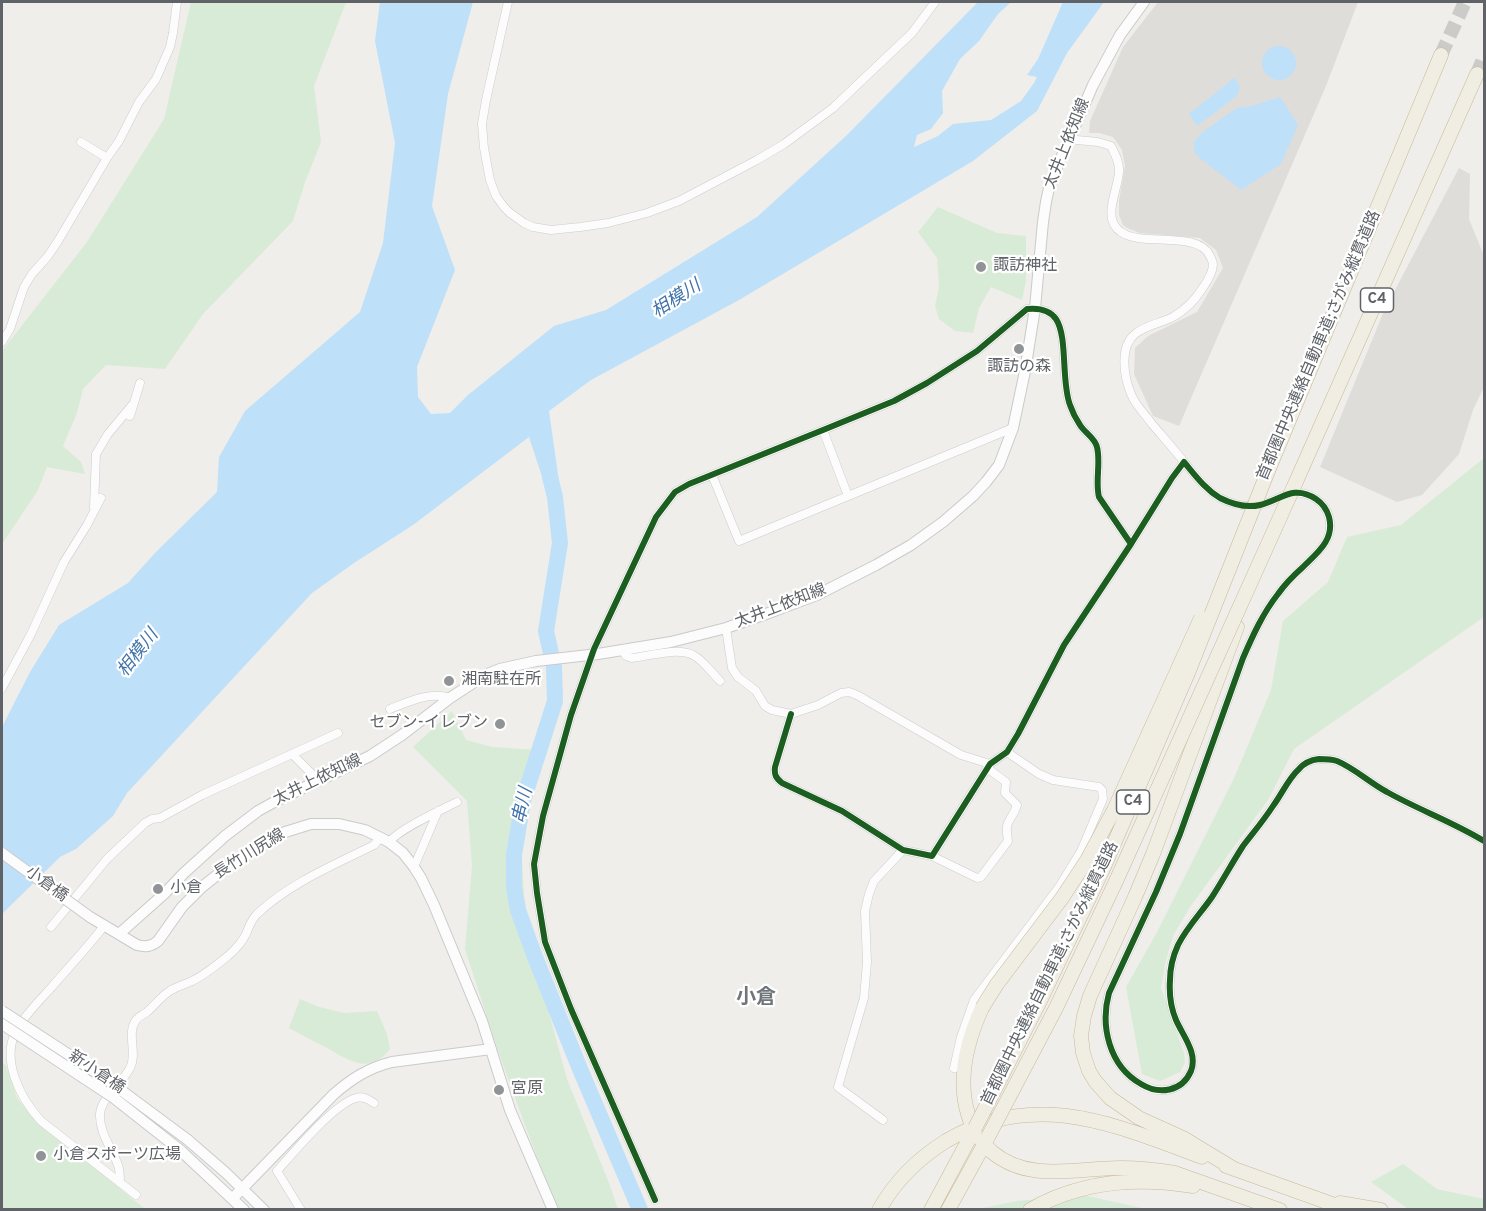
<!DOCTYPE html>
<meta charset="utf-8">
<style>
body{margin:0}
#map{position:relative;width:1486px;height:1211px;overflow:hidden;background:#efeeea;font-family:Overpass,sans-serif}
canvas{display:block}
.frame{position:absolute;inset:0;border:3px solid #5f6368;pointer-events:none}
</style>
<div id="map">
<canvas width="1486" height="1211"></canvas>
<div class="frame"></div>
</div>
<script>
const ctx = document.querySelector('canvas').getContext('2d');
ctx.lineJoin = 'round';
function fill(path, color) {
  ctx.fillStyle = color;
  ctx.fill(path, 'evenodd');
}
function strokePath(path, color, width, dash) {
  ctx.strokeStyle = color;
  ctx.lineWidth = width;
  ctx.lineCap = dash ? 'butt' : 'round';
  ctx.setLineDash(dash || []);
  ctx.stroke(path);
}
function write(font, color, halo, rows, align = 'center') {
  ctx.font = font + ' Overpass,"Noto Sans JP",sans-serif';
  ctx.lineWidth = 4.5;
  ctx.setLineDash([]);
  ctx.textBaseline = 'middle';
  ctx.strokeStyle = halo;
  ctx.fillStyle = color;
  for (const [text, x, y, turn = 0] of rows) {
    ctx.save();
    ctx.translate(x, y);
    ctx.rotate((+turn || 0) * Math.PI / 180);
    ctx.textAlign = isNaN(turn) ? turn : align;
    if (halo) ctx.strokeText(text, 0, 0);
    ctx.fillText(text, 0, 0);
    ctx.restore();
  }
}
const industrial = new Path2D(`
 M 1158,2 L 1358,2 L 1326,86 L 1179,426 L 1153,416 L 1134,374 L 1135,348 L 1148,336 L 1197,312 L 1223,268 L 1216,250 L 1200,238 L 1140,233 L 1127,228 L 1123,225 L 1119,215 L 1119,201 L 1125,166 L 1122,150 L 1113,137 L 1099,133 L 1089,133 L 1090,121 L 1123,47 Z
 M 1459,168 L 1470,174 L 1469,219 L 1484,256 L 1484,387 L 1473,410 L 1459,454 L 1422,495 L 1397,502 L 1320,467 L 1384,311 Z`);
const green = new Path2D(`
 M 191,2 L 347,2 L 345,5 L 314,86 L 321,142 L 305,182 L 293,221 L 203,314 L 165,369 L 106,365 L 83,389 L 77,413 L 63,446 L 81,462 L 85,474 L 47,467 L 38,490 L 2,544 L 2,351 L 87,242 L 164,119 Z
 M 938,207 L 997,233 L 1026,236 L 1026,281 L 1022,300 L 991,287 L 979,308 L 973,333 L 955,331 L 939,319 L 935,306 L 939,287 L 937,258 L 918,232 Z
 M 1484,458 L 1484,617 L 1294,749 L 1268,800 L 1190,907 L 1174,934 L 1166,960 L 1161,988 L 1184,1053 L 1185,1063 L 1180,1072 L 1160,1081 L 1142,1074 L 1126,987 L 1156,934 L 1235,776 L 1271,690 L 1283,621 L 1328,582 L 1347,537 L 1401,525 Z
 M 452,711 L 466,740 L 492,747 L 537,750 L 521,841 L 524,896 L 533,954 L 567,1079 L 609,1183 L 618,1209 L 557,1209 L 526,1128 L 496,1045 L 465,949 L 472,866 L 467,801 L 413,747 Z
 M 300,999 L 319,1007 L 344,1013 L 377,1011 L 387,1034 L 390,1049 C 370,1075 350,1061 327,1048 C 315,1042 302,1035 289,1028 Z
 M 2,1063 L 6,1065 L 17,1098 L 37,1123 L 91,1165 L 145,1209 L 2,1209 Z
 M 1403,1164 L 1437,1189 L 1484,1199 L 1484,1209 L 1408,1209 L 1371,1182 Z
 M 1083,1195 L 1146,1209 L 973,1210 L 1017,1201 Z`);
const water = new Path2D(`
 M 380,2 L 473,2 L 448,94 L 432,206 L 455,270 L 417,367 L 418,397 L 431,414 L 450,413 L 468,395 L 554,326 L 606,310 L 757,217 L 846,136 L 978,2 L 1011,2 L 998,14 L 979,41 L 960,59 L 942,91 L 943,113 L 931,129 L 917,135 L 914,147 L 938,136 L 953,124 L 991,120 L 1021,101 L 1034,83 L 1037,77 L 1027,75 L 1038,59 L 1063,2 L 1104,2 L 1067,53 L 1037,111 L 973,161 L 739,300 L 591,380 L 549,411 L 561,496 L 549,498 L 529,437 L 413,525 L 354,563 L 312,593 L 127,793 L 113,816 L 76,849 L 60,857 L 2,914 L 2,727 L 30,672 L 59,625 L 128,583 L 155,553 L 217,492 L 219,457 L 245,411 L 360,312 L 383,243 L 395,143 L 375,41 Z
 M1262 63a17 17 0 1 1 34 0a17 17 0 1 1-34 0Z
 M 1234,78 L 1240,86 L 1237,96 L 1197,126 L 1189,114 Z
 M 1280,97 L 1298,125 L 1281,164 L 1241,190 L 1195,154 L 1193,142 L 1204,131 L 1237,108 L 1252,106 Z`);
const river = new Path2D(`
 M 550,477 L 555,497 L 560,543 L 546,631 L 554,667 L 555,701 L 523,801 L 514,855 L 514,888 L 518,910 L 535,957 L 580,1069 L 640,1210`);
const highwayTunnel = new Path2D(`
 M 1441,55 L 1465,2
 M 1477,74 L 1484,57`);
const street = new Path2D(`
 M 508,2 L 486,100 L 482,124 L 484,148 L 490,180 L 496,196 L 504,207 L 510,213 L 524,223 L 533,227 L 551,230 L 580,227 L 608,223 L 647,213 L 679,201 L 757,160 L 784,144 L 833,108 L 856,86 L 912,33 L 935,2
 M 1070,136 L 1077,140 L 1098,142 L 1111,146 C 1115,154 1120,163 1119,172 C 1118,190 1101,219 1121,232 C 1141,247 1198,230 1210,256 C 1211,258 1213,262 1213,264 C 1213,273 1207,282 1202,289 C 1195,300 1185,310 1173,317 C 1161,323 1146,325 1135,334 C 1119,347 1124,377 1131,394 C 1135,405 1145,414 1152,424 C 1163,437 1174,449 1184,462
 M 81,142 L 107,158
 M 2,342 L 10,329 L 24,287 L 32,274 L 48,256 L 58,241 L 107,158 L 119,141 L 139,102 L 156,79 L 170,47 L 173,33 L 177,2
 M 130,416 L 140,383
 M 823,430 L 848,496
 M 712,475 L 739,541 L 1013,428
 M 94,507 L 96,454 L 108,434 L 133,404
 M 1131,544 L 1172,478 L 1184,462 C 1195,475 1205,489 1220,498 C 1232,504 1247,508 1260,505 C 1281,500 1293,484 1316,499 C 1322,503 1327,510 1329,517 C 1335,540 1317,553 1303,567 C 1294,575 1285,584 1278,594 C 1263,613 1253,635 1243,658 L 1180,834 L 1156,892 L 1109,993 C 1100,1026 1109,1066 1141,1084 C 1159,1095 1182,1092 1191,1071 C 1198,1053 1183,1036 1176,1020 C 1171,1008 1169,994 1170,980 C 1170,969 1173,956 1178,945 C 1187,927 1201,913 1212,897 C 1223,880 1232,863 1243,846 C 1253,833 1264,820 1273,806 C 1282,794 1288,779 1299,769 C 1304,763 1311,760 1319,759 C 1325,759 1331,759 1337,761 C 1354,768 1370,783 1387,792 C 1419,810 1453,822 1484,841
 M 726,628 L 732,668 L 738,677 L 756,691 L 765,706 L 772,710 L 791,714 L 818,705 L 841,693 L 849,692 L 857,695 L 961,755 L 990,764
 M 622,650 L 626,656 L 632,658 C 649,656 678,647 693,655 C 703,660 712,673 720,681
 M 2,688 L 31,634 L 64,562 L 87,525 L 101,498
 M 390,709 C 408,702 430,691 450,698
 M 292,754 L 312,774 L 316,782
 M 389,842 C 401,828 439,811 457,802
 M 932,856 L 977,878 L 981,877 L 1008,841 C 1004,817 1011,824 1017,805 L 1005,793 L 1006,782 L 987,768
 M 414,867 L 438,811
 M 104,926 C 87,948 68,968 50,989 C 38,1002 26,1014 17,1029 C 0,1059 20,1098 41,1121 L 136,1195
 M 51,927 L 107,859 L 145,823 L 152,819 L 160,818 L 202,795 L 338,733
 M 954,1068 L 961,1037 L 974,1000 L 1059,887 L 1081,851 L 1103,799 L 1102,790 L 1099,787 L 1053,780 L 1039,774 L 1007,752
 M 883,1120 L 838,1087 L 864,998 L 867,962 L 865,911 L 869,894 L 874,881 L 903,850
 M 120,1183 C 120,1177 120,1171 118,1165 C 112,1148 99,1133 100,1114 C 101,1098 123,1082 130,1068 C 138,1053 126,1034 136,1020 C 139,1016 143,1015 147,1012 C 154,1006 160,998 167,993 C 174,987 184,985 192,981 C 205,975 218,964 229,955 C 236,949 242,942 246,934 C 249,927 251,920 257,914 C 290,883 334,865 374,845 L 381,837
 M 655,1200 L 571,1009 L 545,942 L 537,893 L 534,864 L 543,816 L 571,715 L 594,649 L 656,517 L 675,492 L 689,484 L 823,430 L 894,401 L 927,383 L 977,351 L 1027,309 C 1037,308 1049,309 1056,319 C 1068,337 1061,382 1070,405 C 1072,411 1076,419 1080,425 C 1085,433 1095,438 1097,447 C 1101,463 1095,481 1099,497 L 1131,544 L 1064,645 L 1018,734 L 1007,752 L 990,764 L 932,856 L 903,850 L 842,811 L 782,783 C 776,778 774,775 775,767 L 791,714
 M 301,1210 L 277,1171 C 293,1153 334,1104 356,1098 C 363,1096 368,1099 374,1103`);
const secondary = new Path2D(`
 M 90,917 L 137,945 C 145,947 151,947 158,941 L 182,907 L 202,887 L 226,868 L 282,833 L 311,824 L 339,824 L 365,830 L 389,842 L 403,853 L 414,867 L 421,878 L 434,905 L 482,1021 L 510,1110 L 553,1210
 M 119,934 L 164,894 L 184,873 L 225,836 L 258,811 L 276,801 L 370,756 L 402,735 L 450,698 L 485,675 L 500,669 L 536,661 L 598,654 L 671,642 L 726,628 L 766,614 L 817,595 L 876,565 L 911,545 L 943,522 L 973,496 L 986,482 L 999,465 L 1013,428 L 1025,371 L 1035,308 L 1043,222 L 1046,202 L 1050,183 L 1093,85 L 1120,35 L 1144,2
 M 188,1140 L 226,1173 L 264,1210
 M 180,1150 L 244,1210
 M 233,1198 L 333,1095 C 351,1079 368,1068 392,1062 L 491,1049`);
const highway = new Path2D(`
 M 1270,466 L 1441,55
 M 1295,484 L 1477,74
 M 982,1008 C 967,1041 957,1078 968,1114 C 972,1129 981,1142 992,1152 C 1029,1183 1077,1168 1120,1168 C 1139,1168 1157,1170 1175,1173 L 1280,1210
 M 1226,1166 L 1349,1210
 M 1234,1169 L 1183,1138 L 1139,1118 L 1110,1098 L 1095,1081 L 1089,1071 L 1083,1053 L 1081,1036 L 1084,1016 L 1090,996 L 1135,897 L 1153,854 L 1237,627
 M 1340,1203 L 1381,1210
 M 879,1210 C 895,1181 919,1158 946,1141 C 1035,1088 1115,1125 1202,1157
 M 931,1210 L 975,1128
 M 948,1210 L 987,1139
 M 1030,1210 C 1080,1181 1138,1177 1193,1186`);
const secondaryBridge = new Path2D(`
 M 2,853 L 90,917
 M 2,1011 L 106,1079 L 188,1140
 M 2,1024 L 114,1098 L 180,1150`);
const highwayBridge = new Path2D(`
 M 982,1008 L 997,984 L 1062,898 L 1087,860 L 1114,810 L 1201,618
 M 975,1128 L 1040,1001 L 1103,869 L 1188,673 L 1270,466
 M 988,1137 L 1056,1008 L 1117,879 L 1295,484`);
const cycleway = new Path2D(`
 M 1131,544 L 1172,478 L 1184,462 C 1195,475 1205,489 1220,498 C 1232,504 1247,508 1260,505 C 1281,500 1293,484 1316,499 C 1322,503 1327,510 1329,517 C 1335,540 1317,553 1303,567 C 1294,575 1285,584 1278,594 C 1263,613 1253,635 1243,658 L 1180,834 L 1156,892 L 1109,993 C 1100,1026 1109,1066 1141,1084 C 1159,1095 1182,1092 1191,1071 C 1198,1053 1183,1036 1176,1020 C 1171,1008 1169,994 1170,980 C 1170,969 1173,956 1178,945 C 1187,927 1201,913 1212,897 C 1223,880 1232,863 1243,846 C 1253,833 1264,820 1273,806 C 1282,794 1288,779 1299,769 C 1304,763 1311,760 1319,759 C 1325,759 1331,759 1337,761 C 1354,768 1370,783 1387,792 C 1419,810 1453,822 1484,841
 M 655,1200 L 571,1009 L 545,942 L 537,893 L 534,864 L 543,816 L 571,715 L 594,649 L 656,517 L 675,492 L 689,484 L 823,430 L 894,401 L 927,383 L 977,351 L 1027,309 C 1037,308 1049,309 1056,319 C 1068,337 1061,382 1070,405 C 1072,411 1076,419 1080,425 C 1085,433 1095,438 1097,447 C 1101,463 1095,481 1099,497 L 1131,544 L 1064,645 L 1018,734 L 1007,752 L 990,764 L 932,856 L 903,850 L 842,811 L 782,783 C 776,778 774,775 775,767 L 791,714`);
const markers = [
 [981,267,6,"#919496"],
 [1019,349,6,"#919496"],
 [449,681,6,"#919496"],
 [500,724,6,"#919496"],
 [158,889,6,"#919496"],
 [499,1090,6,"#919496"],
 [41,1156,6,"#919496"]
];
const shields = [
 [1377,300,33],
 [1133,802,33]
];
const shieldNames = [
 ["C4",1377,300],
 ["C4",1133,802]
];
const streetNames = [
 ["太井上依知線",1068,144,-68],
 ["首都圏中央連絡自動車道;さがみ縦貫道路",1320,346,-67],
 ["太井上依知線",781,607,-21],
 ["太井上依知線",318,781,-26],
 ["長竹川尻線",250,855,-32],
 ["小倉橋",46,885,36],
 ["首都圏中央連絡自動車道;さがみ縦貫道路",1051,974,-64],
 ["新小倉橋",96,1073,34]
];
const poiNames = [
 ["諏訪神社",993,267],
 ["諏訪の森",1019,368,"center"],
 ["湘南駐在所",461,681],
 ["セブン-イレブン",488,724,"right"],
 ["小倉",170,889],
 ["宮原",511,1090],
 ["小倉スポーツ広場",53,1156]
];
const waterNames = [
 ["相模川",677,300,-33],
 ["相模川",139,654,-52],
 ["串川",524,806,-77]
];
const quarterNames = [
 ["小倉",756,999]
];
fill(industrial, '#dfddda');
fill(green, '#d8ebd6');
fill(water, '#bfe0f9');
strokePath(river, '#bfe0f9', 16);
strokePath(highwayTunnel, '#cbcbca', 14, [14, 7]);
strokePath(street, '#cbcccc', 9);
strokePath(secondary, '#cacacb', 12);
strokePath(highway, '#c8b996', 15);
strokePath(street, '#fdfcfc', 8);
strokePath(secondary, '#fdfcfc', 10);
strokePath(highway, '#f0ede3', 14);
strokePath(secondaryBridge, '#cacacb', 12, []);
strokePath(highwayBridge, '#c8b996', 15, []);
strokePath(secondaryBridge, '#fdfcfc', 10);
strokePath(highwayBridge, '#f0ede3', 14);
strokePath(cycleway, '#1b5e20', 6);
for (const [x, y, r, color] of markers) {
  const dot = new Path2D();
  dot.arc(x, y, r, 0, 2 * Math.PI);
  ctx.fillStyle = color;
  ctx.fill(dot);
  strokePath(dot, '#fff', 2);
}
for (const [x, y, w] of shields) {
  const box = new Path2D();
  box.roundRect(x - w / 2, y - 12, w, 24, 4.5);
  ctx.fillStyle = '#fff';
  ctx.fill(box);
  strokePath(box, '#5f6368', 1.5);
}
write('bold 15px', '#5f6368', null, shieldNames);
write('16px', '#5f6368', '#fff', streetNames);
write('16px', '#5f6368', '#fff', poiNames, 'left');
write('italic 18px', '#4174aa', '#fff', waterNames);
write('bold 20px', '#70757a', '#fff', quarterNames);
</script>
